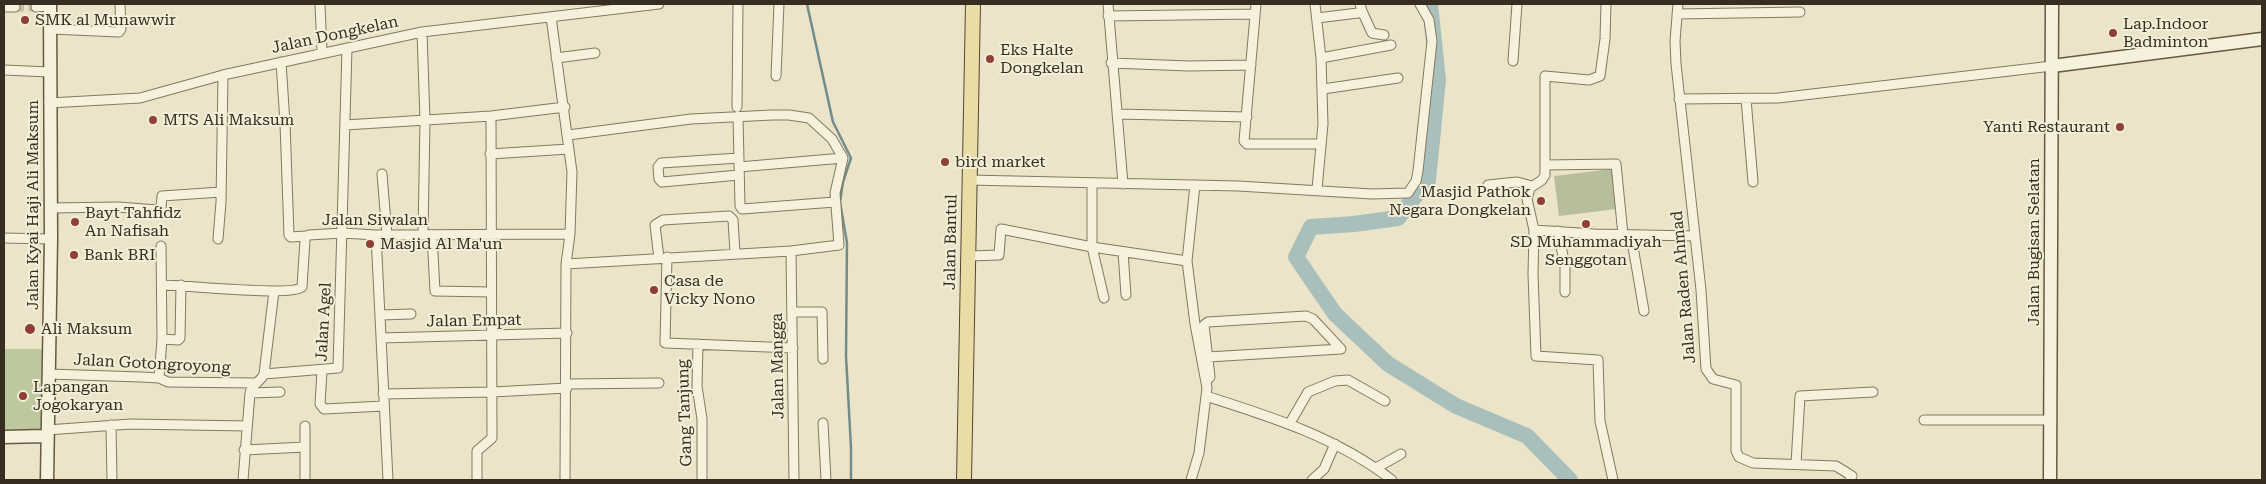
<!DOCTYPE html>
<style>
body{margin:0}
#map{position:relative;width:2266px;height:484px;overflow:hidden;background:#ebe4c9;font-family:"Roboto Serif",serif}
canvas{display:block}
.frame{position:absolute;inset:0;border:5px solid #372e21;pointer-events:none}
</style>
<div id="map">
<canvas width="2266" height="484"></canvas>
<div class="frame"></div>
</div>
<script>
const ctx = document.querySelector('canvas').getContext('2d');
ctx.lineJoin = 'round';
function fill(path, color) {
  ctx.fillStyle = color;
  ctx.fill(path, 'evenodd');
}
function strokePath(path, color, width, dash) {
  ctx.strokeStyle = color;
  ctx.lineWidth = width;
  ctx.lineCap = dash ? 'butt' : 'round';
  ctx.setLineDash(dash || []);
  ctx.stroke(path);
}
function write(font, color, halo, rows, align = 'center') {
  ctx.font = font + ' "Roboto Serif",serif';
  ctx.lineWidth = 4;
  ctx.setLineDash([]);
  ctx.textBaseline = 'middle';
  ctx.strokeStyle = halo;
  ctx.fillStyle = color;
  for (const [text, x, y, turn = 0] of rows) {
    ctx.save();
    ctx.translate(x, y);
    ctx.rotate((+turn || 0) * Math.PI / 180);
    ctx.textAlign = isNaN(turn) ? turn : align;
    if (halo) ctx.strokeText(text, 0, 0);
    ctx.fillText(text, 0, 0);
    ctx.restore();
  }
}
const green = new Path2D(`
 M 4,349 L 43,349 L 43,434 L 4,434 Z`);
const cemetery = new Path2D(`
 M 1612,169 L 1617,209 L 1559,216 L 1554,176 Z`);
const stream = new Path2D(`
 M 807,4 L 833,122 L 851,158 L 843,182 L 840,202 L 847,243 L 846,356 L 851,448 L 851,480`);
const river = new Path2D(`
 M 1430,4 L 1438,80 L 1428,180 L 1398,218 L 1354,224 L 1311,227 L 1296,257 L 1335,314 L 1388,364 L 1456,406 L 1527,436 L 1570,480`);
const streetTunnel = new Path2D(`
 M 15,7 L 36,7`);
const street = new Path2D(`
 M 320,4 L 322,52
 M 1108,4 L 1123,184
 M 1256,4 L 1244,141 L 1247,144 L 1321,144
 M 1315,4 L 1321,58 L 1323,124 L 1317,189
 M 1606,4 L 1605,39 L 1600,76 L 1589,80 L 1545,76 L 1545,175 L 1542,180 L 1530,188 L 1527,199 L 1534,230 L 1533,274 L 1536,356 L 1598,360 L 1600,421 L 1613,480
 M 1678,4 L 1675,41 L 1676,64 L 1701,290 L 1706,369 L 1713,379 L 1736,385 L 1736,451 L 1739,457 L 1753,463 L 1836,466 L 1852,476 L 1850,480
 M 4,7 L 15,7
 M 36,7 L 50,6
 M 1362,11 L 1372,33 L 1384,35
 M 1677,14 L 1800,12
 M 1108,16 L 1255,14
 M 551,17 L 572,172 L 570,234 L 566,264 L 565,480
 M 1317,18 L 1358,13 L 1362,11 L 1360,4
 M 50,29 L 119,32 L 121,29 L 120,4
 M 422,32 L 425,120 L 423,235
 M 556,58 L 595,53
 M 1321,58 L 1391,45
 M 1513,61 L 1517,4
 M 281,62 L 285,123 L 289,235 L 291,237 L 306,236
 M 1111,63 L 1189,66 L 1251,65
 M 4,70 L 49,72
 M 776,76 L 779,4
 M 1323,89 L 1398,78
 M 1679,99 L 1778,98 L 2052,66
 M 1746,99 L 1753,182
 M 49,103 L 140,98 L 223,75 L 422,32 L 659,4
 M 737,107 L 738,4
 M 1118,114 L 1247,117
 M 738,116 L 740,206 L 742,209 L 835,202
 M 345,125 L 491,116 L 565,107
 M 490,154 L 569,149
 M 739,158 L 661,163 L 658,167 L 659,179 L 662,182 L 739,175
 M 1545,165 L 1616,164 L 1623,235
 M 739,167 L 843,158
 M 382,174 L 387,235
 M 969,180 L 1238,186 L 1372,194 L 1408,193 L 1416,181 L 1418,171 L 1432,41 L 1429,20 L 1420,4
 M 1092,183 L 1092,247 L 1104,298
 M 1488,185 L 1517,182 L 1532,186
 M 51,208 L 118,207 L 157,210 L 161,208 L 162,196 L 221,192
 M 1534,230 L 1594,234 L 1695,236
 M 1558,231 L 1565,266 L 1565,292
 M 376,235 L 388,480
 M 432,235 L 435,291 L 491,292
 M 1631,235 L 1644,311
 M 4,238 L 51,239
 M 218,239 L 221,202 L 223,75
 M 791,251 L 794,480
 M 1123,252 L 1126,295
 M 969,256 L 999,255 L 1001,229 L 1092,247 L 1187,261
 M 667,257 L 665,343 L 793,348
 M 659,258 L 655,225 L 663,220 L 729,216 L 733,220 L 735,253
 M 566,264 L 791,251 L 839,245 L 835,193 L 843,158 L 832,139 L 809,118 L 789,115 L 772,115 L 691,119 L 568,135
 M 162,285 C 184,285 291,297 302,287 L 305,240 L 306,236 L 309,235 L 342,233 L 376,235 L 570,234
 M 792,312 L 822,312 L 823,359
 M 381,315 L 411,314
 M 381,338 L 567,333
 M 162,339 L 178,340 L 180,338 L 181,285
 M 698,344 L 697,386 L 702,419 L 702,480
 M 322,371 L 320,404 L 324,409 L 384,406
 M 48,374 L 141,377 L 159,378 L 168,382 L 255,383
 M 264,374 L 338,368 L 347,48
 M 159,378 L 162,339 L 161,246
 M 1206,381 L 1210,377 L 1204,325 L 1208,322 L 1306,316 L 1313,319 L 1341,349 L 1208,357
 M 567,384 L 659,383
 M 250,393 L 280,392
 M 383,394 L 493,392 L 567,388
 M 1206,396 C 1272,417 1336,437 1392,480
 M 1924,420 L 2050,420
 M 823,423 L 826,480
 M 1290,423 L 1308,392 L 1335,381 L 1348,380 L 1385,401
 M 111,425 L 112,480
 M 47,430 L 131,424 L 247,426
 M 244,450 L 305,447
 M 1796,464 L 1800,396 L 1873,392
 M 1376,468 L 1401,454
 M 243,480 L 250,393 C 252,383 261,382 264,374 L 274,291
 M 305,480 L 305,426
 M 477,480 L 477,451 L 492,438 L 491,116
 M 1191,480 L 1199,453 L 1207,388 L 1195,324 L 1187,261 L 1195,185
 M 1312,480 L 1324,469 L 1335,444`);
const secondary = new Path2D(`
 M 2052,66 L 2262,39
 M 4,437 L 46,436
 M 47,480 L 51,239 L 50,4
 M 2050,480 L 2052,4`);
const primary = new Path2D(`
 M 964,480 L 973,4`);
const markers = [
 [25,20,5,"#8f3f35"],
 [2113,33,5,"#8f3f35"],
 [990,59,5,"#8f3f35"],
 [153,120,5,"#8f3f35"],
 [2120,127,5,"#8f3f35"],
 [945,162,5,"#8f3f35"],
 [1541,201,5,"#8f3f35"],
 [75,222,5,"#8f3f35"],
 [1586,224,5,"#8f3f35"],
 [370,244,5,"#8f3f35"],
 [74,255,5,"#8f3f35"],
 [654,290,5,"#8f3f35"],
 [30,329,6,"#8f3f35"],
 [23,396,5,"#8f3f35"]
];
const poiNames = [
 ["SMK al Munawwir",35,20],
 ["Lap.Indoor",2123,24],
 ["Badminton",2123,42],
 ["Eks Halte",1000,50],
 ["Dongkelan",1000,68],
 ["MTS Ali Maksum",163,120],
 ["Yanti Restaurant",2110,127,"right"],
 ["bird market",955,162],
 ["Masjid Pathok",1531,192,"right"],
 ["Negara Dongkelan",1531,210,"right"],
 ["Bayt Tahfidz",85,213],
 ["An Nafisah",85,231],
 ["SD Muhammadiyah",1586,242,"center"],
 ["Senggotan",1586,260,"center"],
 ["Masjid Al Ma'un",380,244],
 ["Bank BRI",84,255],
 ["Casa de",664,281],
 ["Vicky Nono",664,299],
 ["Ali Maksum",41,329],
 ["Lapangan",33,387],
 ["Jogokaryan",33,405]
];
const streetNames = [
 ["Jalan Dongkelan",335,35,-12],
 ["Jalan Kyai Haji Ali Maksum",33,205,-90],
 ["Jalan Siwalan",375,220],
 ["Jalan Bantul",951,242,-89],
 ["Jalan Bugisan Selatan",2034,242,-90],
 ["Jalan Raden Ahmad",1684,287,-95],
 ["Jalan Empat",474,321,-1],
 ["Jalan Agel",324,322,-87],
 ["Jalan Gotongroyong",152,364,3],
 ["Jalan Mangga",778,366,-91],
 ["Gang Tanjung",685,413,-92]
];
fill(green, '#bec89e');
fill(cemetery, '#b6be9c');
strokePath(stream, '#718d89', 2.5);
strokePath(river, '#a9bfbb', 16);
strokePath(streetTunnel, '#c7c0a7', 9, [9, 4.5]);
strokePath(street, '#85785f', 11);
strokePath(secondary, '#675942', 15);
strokePath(primary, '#544633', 16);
strokePath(street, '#f6f1dc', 9);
strokePath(secondary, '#f6f1dc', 12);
strokePath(primary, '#e9dca5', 14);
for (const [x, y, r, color] of markers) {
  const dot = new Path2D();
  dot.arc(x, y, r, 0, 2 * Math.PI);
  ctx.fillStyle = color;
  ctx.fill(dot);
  strokePath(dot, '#f3eed8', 2);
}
write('16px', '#372e21', '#f3eed8', poiNames, 'left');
write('16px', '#372e21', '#f3eed8', streetNames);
</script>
